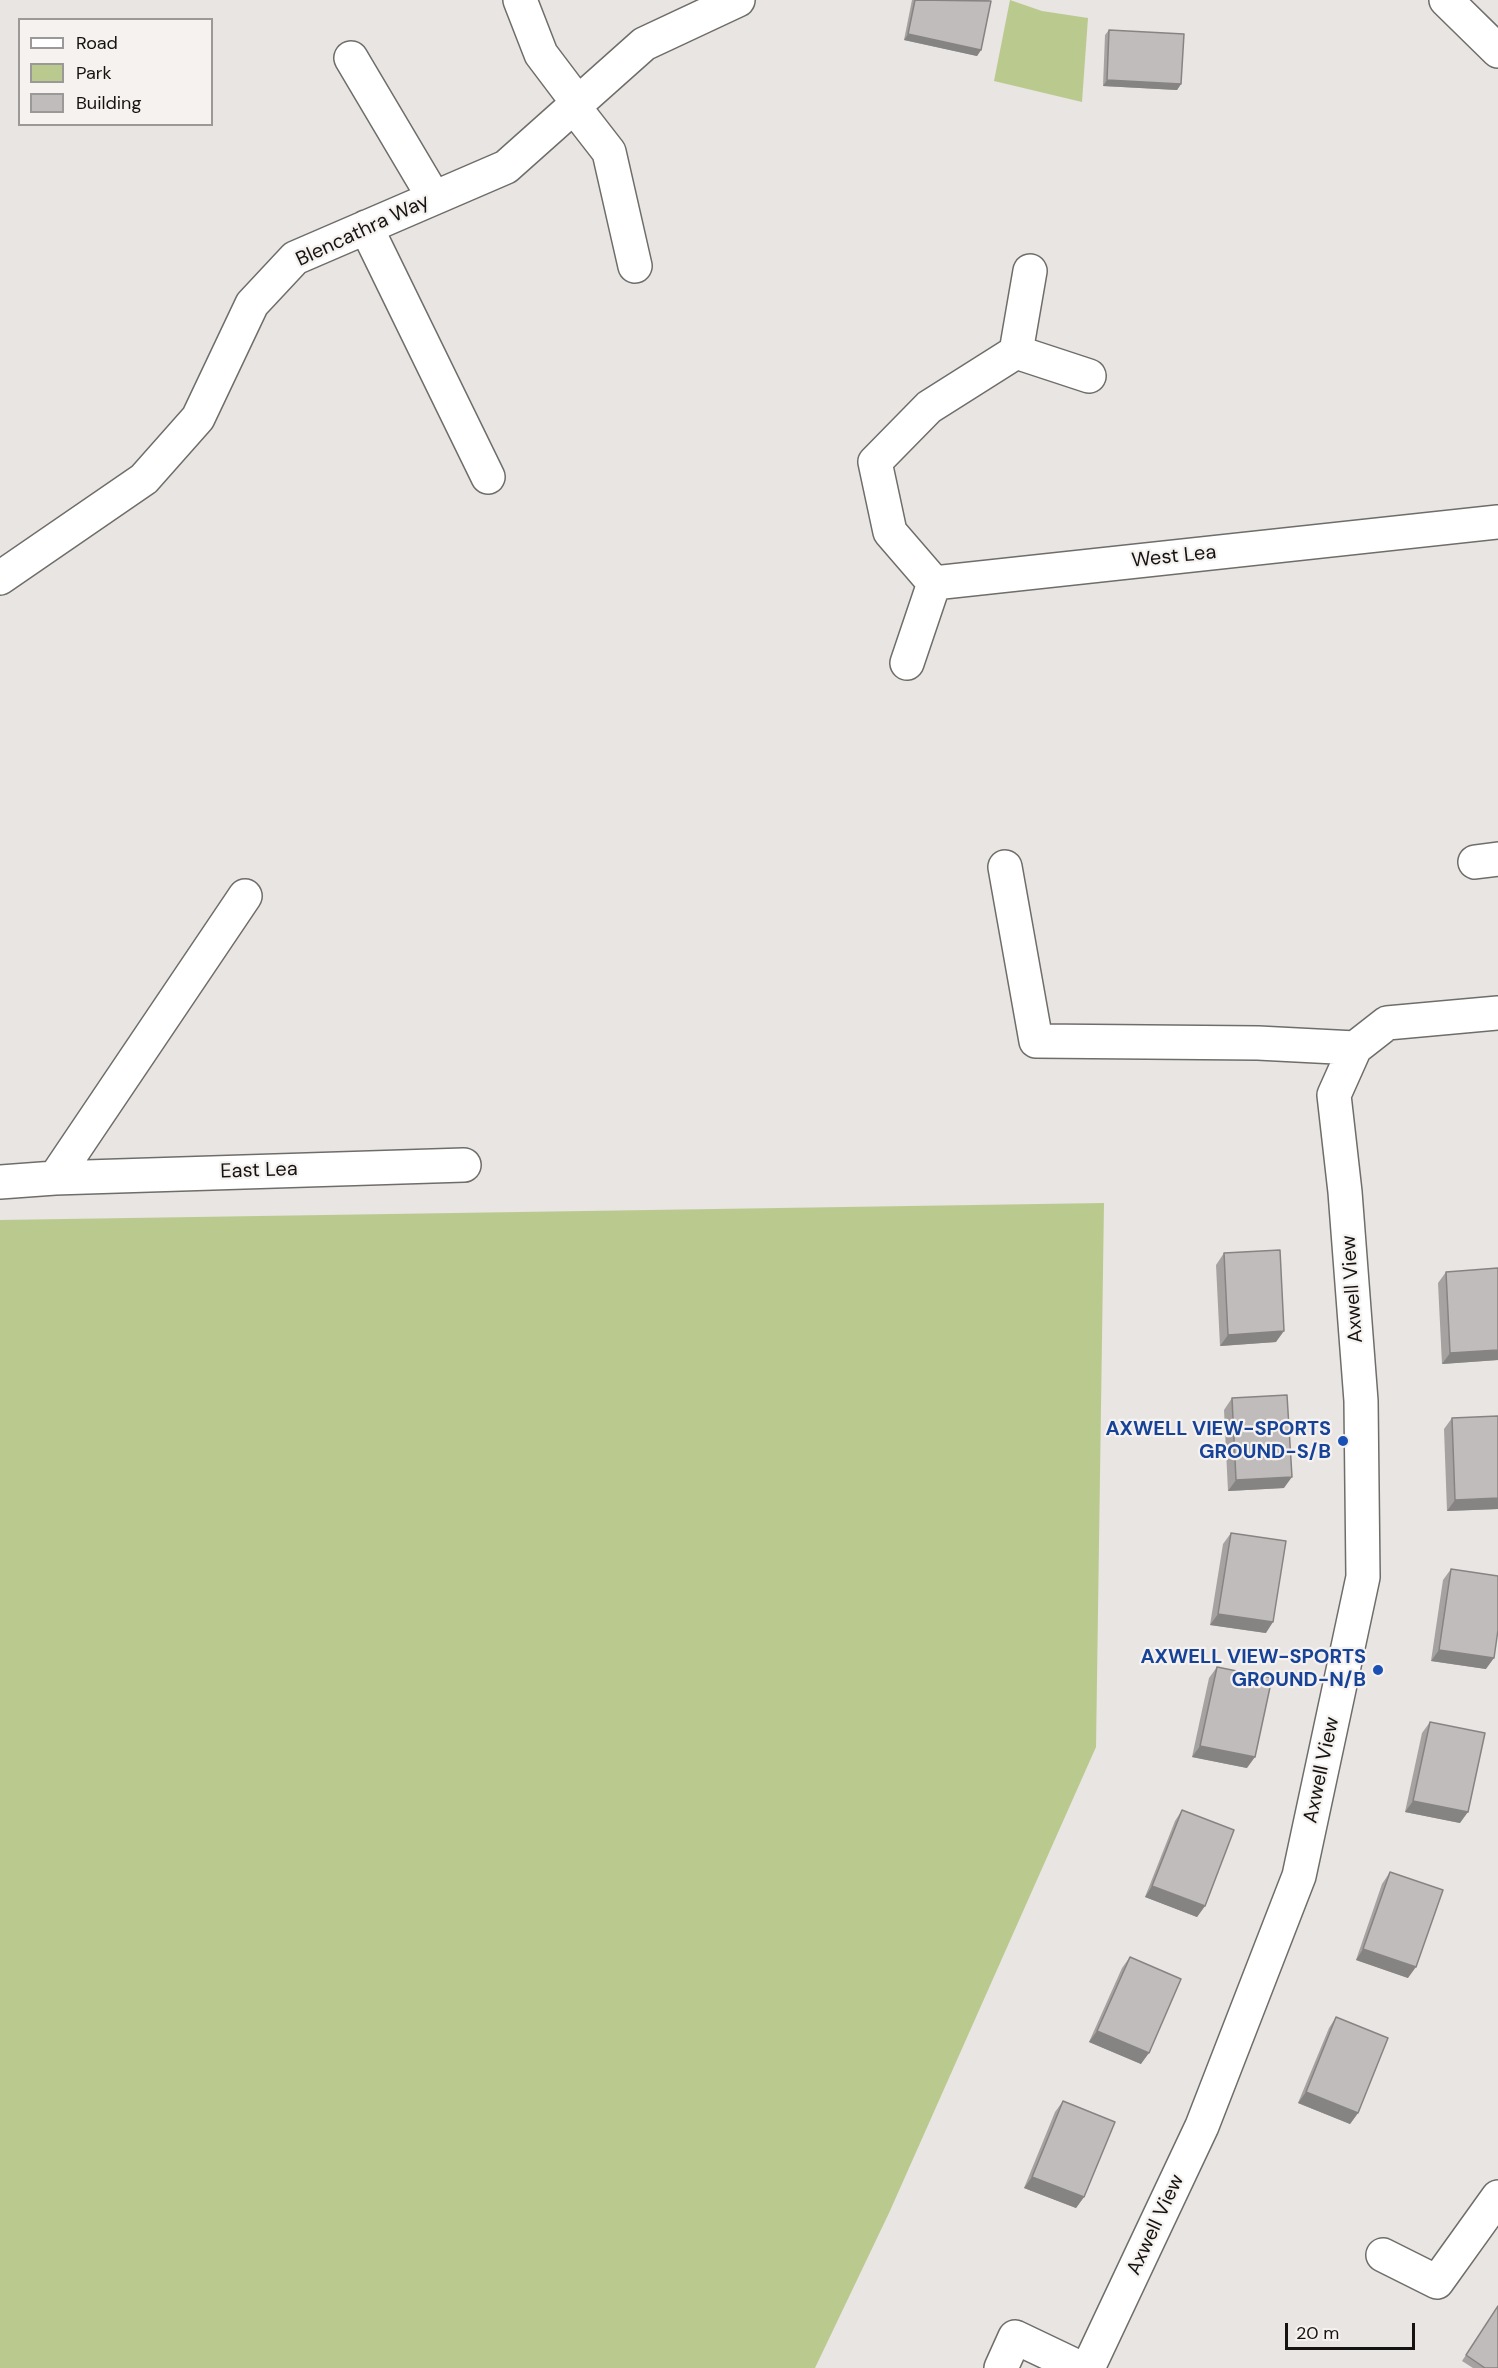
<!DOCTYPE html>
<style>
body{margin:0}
#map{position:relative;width:1498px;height:2368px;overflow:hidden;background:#e8e5e2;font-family:"DM Sans",sans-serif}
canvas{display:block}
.legend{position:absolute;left:18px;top:18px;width:195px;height:108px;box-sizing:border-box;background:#f5f2ef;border:2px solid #9b9997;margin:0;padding:8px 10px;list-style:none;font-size:18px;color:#141312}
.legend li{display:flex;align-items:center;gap:12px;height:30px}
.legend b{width:30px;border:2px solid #9b9997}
.scale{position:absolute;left:1285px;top:2323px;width:130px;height:27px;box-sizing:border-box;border:3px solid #141312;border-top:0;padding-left:8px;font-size:18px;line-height:21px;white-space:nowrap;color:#141312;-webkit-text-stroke:4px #f5f2ef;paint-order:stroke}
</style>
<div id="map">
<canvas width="1498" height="2368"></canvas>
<ul class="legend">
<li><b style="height:8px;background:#fff"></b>Road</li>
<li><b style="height:16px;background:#baca8e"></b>Park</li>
<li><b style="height:16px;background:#c0bcbb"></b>Building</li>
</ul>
<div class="scale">20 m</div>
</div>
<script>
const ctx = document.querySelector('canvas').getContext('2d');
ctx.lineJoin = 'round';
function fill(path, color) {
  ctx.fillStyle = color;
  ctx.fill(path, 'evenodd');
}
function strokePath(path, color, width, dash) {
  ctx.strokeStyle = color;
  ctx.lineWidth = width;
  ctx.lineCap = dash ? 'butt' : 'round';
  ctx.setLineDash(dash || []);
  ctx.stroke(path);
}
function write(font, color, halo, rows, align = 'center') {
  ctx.font = font + ' "DM Sans",sans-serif';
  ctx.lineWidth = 4.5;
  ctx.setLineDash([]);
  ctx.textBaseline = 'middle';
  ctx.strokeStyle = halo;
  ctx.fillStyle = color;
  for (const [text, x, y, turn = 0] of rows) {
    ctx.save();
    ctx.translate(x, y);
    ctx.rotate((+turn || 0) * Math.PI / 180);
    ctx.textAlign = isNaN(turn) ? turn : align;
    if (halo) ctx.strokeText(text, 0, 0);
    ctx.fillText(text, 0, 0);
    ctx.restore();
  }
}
const green = new Path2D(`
 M 1010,0 L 1042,11 L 1088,18 L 1082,102 L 994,81 Z
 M 1104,1203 L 1096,1747 L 889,2213 L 815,2368 L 0,2368 L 0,1220 Z`);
const minor = new Path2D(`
 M 520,0 L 541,54 L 578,103
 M 1446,0 L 1498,51
 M 351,58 L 434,198
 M 574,107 L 609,152 L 635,266
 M 366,227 L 488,477
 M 1030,271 L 1016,352 L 1089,376
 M 0,578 L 144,479 L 198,418 L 252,304 L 295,258 L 506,167 L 644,44 L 738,0
 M 934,583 L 890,532 L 875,462 L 929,407 L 1016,352
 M 907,663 L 934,583 L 1498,522
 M 1475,862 L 1498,859
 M 1005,867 L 1036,1041 L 1258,1043 L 1355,1048
 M 55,1178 L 464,1165
 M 0,1182 L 55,1178 L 245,896
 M 1383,2255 L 1437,2282 L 1498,2197
 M 1001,2368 L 1015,2337 L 1080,2368
 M 1088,2368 L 1202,2126 L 1299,1876 L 1363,1577 L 1361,1401 L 1345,1192 L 1334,1095 L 1355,1048 L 1387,1023 L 1498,1013`);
const wall = new Path2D(`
 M 912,0 L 989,0 L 981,50 L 977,56 L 904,40 Z
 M 1109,30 L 1181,84 L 1177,90 L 1103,86 L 1105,35 Z
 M 1224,1253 L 1276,1342 L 1220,1346 L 1216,1265 Z
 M 1498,1268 L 1498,1360 L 1442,1364 L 1438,1283 L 1446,1272 Z
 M 1232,1398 L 1284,1488 L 1228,1491 L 1224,1410 Z
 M 1498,1416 L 1498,1509 L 1447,1511 L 1444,1429 L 1452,1418 Z
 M 1231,1533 L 1266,1633 L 1210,1625 L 1223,1544 Z
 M 1451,1569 L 1486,1669 L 1431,1661 L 1443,1580 Z
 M 1217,1667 L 1247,1768 L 1192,1757 L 1209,1678 Z
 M 1430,1722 L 1460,1823 L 1405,1812 L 1422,1733 Z
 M 1182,1810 L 1205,1906 L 1197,1917 L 1145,1897 L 1175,1821 Z
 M 1390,1872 L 1408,1978 L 1356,1960 L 1382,1884 Z
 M 1130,1957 L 1141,2064 L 1089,2042 L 1122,1968 Z
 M 1336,2017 L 1358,2113 L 1350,2124 L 1298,2103 L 1329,2028 Z
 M 1063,2101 L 1084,2197 L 1076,2208 L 1024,2188 L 1055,2112 Z
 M 1498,2306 L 1498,2368 L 1473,2368 L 1462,2361 Z`);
const shadedWall = new Path2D(`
 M 908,34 L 981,50 L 977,56 L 904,40 Z
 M 1107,80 L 1181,84 L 1177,90 L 1103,86 Z
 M 1284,1331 L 1276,1342 L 1220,1346 L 1228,1335 Z
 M 1498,1350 L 1498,1360 L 1442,1364 L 1450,1353 Z
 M 1292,1477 L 1284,1488 L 1228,1491 L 1236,1480 Z
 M 1498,1498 L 1498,1509 L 1447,1511 L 1455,1500 Z
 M 1218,1614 L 1273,1622 L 1266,1633 L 1210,1625 Z
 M 1439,1650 L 1494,1658 L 1486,1669 L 1431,1661 Z
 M 1200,1746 L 1255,1757 L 1247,1768 L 1192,1757 Z
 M 1413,1801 L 1468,1812 L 1460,1823 L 1405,1812 Z
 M 1152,1886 L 1205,1906 L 1197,1917 L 1145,1897 Z
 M 1363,1949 L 1416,1967 L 1408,1978 L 1356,1960 Z
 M 1097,2031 L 1149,2053 L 1141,2064 L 1089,2042 Z
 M 1306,2092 L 1358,2113 L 1350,2124 L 1298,2103 Z
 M 1032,2177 L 1084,2197 L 1076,2208 L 1024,2188 Z`);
const building = new Path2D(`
 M 915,0 L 991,1 L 981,50 L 908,34 Z
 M 1109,30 L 1184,34 L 1181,84 L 1107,80 Z
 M 1280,1250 L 1284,1331 L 1228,1335 L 1224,1253 Z
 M 1498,1268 L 1498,1350 L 1450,1353 L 1446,1272 Z
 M 1287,1395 L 1292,1477 L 1236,1480 L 1232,1398 Z
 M 1498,1416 L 1498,1498 L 1455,1500 L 1452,1418 Z
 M 1231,1533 L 1286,1541 L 1273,1622 L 1218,1614 Z
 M 1451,1569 L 1498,1576 L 1498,1630 L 1494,1658 L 1439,1650 Z
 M 1217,1667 L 1272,1678 L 1255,1757 L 1200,1746 Z
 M 1430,1722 L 1485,1733 L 1468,1812 L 1413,1801 Z
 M 1182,1810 L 1234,1830 L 1205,1906 L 1152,1886 Z
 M 1390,1872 L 1443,1890 L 1416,1967 L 1363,1949 Z
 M 1130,1957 L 1181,1979 L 1149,2053 L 1097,2031 Z
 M 1336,2017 L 1388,2038 L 1358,2113 L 1306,2092 Z
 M 1063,2101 L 1115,2122 L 1084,2197 L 1032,2177 Z
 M 1498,2306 L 1498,2368 L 1485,2368 L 1466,2355 Z`);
const markers = [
 [1343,1441,6,"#1a4fb4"],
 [1378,1670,6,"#1a4fb4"]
];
const streetNames = [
 ["Blencathra Way",363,231,-25],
 ["West Lea",1174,557,-6],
 ["East Lea",259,1171,-2],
 ["Axwell View",1353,1289,-94],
 ["Axwell View",1322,1770,-78],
 ["Axwell View",1156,2225,-65]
];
const transitNames = [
 ["AXWELL VIEW-SPORTS",1331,1430],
 ["GROUND-S/B",1331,1453],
 ["AXWELL VIEW-SPORTS",1366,1658],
 ["GROUND-N/B",1366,1681]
];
fill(green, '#baca8e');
strokePath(minor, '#6f6d6a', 36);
strokePath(minor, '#fff', 33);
fill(wall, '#a5a2a1');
fill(shadedWall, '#868483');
fill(building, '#c0bcbb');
strokePath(building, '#868483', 1.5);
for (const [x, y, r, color] of markers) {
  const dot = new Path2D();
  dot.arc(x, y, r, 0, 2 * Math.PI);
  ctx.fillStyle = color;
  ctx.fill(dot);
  strokePath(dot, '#f5f2ef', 2);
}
write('20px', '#141312', '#f5f2ef', streetNames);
write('bold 20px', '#164399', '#f5f2ef', transitNames, 'right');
</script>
